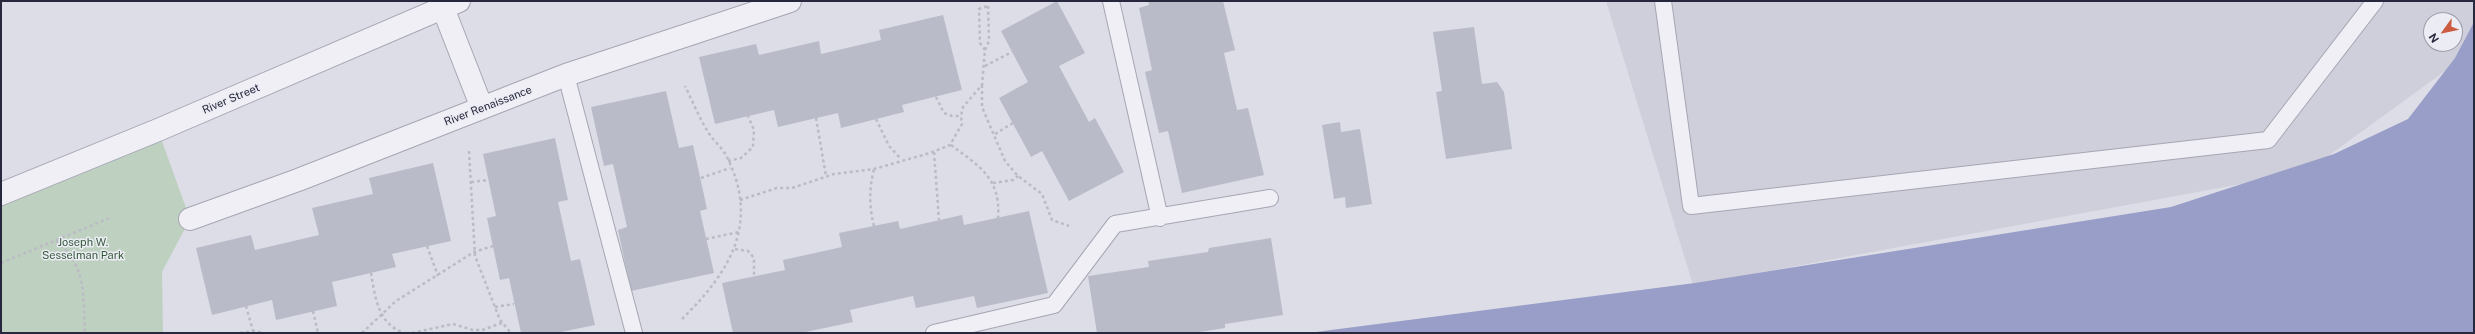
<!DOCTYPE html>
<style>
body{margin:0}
#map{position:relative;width:2475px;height:334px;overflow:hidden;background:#dddde7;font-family:"Public Sans",sans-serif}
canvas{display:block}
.frame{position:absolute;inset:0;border:2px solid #27273d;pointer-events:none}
.north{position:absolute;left:2423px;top:12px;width:40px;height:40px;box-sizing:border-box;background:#ecedf4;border:1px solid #9d9eab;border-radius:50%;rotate:237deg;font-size:11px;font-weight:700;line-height:16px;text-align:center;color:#27273d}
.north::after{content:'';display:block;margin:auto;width:14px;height:18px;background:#cc5c41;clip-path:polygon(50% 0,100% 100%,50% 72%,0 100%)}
</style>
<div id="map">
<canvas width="2475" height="334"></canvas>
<div class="frame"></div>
<div class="north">N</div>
</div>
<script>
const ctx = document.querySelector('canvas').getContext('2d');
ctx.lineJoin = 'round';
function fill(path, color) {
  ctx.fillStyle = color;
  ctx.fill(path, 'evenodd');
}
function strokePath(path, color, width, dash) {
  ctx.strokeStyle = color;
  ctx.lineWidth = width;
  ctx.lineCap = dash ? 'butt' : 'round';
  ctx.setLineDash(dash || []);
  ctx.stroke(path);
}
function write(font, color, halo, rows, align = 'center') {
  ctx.font = font + ' "Public Sans",sans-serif';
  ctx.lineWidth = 3;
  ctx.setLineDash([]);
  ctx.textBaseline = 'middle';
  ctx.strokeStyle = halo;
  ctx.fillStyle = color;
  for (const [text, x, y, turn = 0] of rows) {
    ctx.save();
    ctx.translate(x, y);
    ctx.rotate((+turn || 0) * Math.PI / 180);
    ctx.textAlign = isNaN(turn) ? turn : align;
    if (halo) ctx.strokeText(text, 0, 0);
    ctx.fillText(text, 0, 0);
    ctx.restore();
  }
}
const built = new Path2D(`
 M 1606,1 L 2474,1 L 2474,50 L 2306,172 L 1693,285 ZM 2431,20 L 2455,20 L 2455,44 L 2431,44 Z`);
const green = new Path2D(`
 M 158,130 L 190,219 L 162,272 L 163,333 L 1,333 L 1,194 Z`);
const water = new Path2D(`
 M 2474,22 L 2474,333 L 1308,333 L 1695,283 L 2171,207 L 2334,154 L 2408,119 L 2455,58 Z`);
const building = new Path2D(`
 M 1057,1 L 1085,53 L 1059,66 L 1089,122 L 1095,118 L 1124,172 L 1069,201 L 1042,151 L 1031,157 L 999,98 L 1028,82 L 1001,31 Z
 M 1148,1 L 1223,1 L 1235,50 L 1224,53 L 1237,110 L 1248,108 L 1264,175 L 1182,193 L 1168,131 L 1159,133 L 1145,72 L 1152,70 L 1139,8 L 1149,5 Z
 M 943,15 L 962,90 L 902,105 L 904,112 L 841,128 L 838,113 L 778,127 L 774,110 L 715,124 L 699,57 L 756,44 L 759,55 L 819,41 L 821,54 L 881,40 L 879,30 Z
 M 1474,27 L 1482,84 L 1497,82 L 1504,92 L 1512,149 L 1446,159 L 1436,92 L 1442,91 L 1433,32 Z
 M 666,91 L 679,148 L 693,145 L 707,209 L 700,211 L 714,273 L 631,291 L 618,230 L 627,227 L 613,164 L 604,166 L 591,107 Z
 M 1340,122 L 1341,132 L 1360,129 L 1372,204 L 1346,208 L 1345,197 L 1334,199 L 1322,125 Z
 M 555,138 L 568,200 L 558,202 L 571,261 L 580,259 L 595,325 L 556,333 L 521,333 L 509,278 L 500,280 L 487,218 L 496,216 L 483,154 Z
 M 433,163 L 451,241 L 392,254 L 396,267 L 332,282 L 337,306 L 276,320 L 272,300 L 212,315 L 196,248 L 251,235 L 255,250 L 319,235 L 312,208 L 373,194 L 369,178 Z
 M 1029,211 L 1048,293 L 977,308 L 974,296 L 916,308 L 913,296 L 850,310 L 853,322 L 801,333 L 733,333 L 722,283 L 785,270 L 783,260 L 842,247 L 839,233 L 898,221 L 900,229 L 962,215 L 964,225 Z
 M 1271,238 L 1283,315 L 1225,324 L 1225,328 L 1193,333 L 1097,333 L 1088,276 L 1149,267 L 1148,261 L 1208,252 L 1209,248 Z`);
const path = new Path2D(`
 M 985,50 L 980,43 L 979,9 L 988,6
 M 985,66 L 1012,52
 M 982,85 L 982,107 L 1005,161 L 1018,176 L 1042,194 L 1052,220 L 1069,226
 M 936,97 L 944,113 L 952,116 L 961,116
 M 816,118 L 826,176
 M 876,119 L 889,146 L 901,159
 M 995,134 L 1013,123
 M 951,145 C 979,166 1001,178 998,218
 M 469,151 L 475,256 L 500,320 L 511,333
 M 934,152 L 939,220
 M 728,161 L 741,158 L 753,147 L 754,130 L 748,116
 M 701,178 L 730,168
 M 471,182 L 489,180
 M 993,183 L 1013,180 L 1018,176
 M 740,200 L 777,188 L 792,188 L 834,174 L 874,169 L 930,153 L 950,145 L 962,124 L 961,116 L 963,107 L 982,85 L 985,50 L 989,41 L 988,6
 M 874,226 C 869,207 869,188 874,169
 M 706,239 L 739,232
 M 56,241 C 87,264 83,298 85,333
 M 427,246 L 438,276
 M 735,249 L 748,251 L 754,258 L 754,277
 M 1,263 L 112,217
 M 371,273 C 375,297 378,325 405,333
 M 246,306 L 253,331
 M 495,307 L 514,304
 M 313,311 L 318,333
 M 682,319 C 730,272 760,223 727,157 C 723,149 715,142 710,135 C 700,120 693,102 685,86
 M 240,333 L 255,331 L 263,333
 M 362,333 L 396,301 L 474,252 L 493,246
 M 412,333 L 453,324 L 473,330 L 482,330 L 502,323`);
const lane = new Path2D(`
 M 1111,1 L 1160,218
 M 1663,1 L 1691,206 L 2268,140 L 2375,1
 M 566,75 L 634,333
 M 934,333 L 1054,305 L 1115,224 L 1270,198`);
const street = new Path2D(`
 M 443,8 L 482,108
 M 1,194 L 158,130 L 459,1
 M 190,219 L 298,180 L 566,75 L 790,1`);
const streetNames = [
 ["River Street",231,99,-23],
 ["River Renaissance",488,106,-21]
];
const parkNames = [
 ["Joseph W.",83,243],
 ["Sesselman Park",83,256]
];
fill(built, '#cfcfdb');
fill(green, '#bed0c0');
fill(water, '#989ec7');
fill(building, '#babbc9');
strokePath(lane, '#a6a6b4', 18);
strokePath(street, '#a6a6b4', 24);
strokePath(path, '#bbbbc5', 2.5, [3, 3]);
strokePath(lane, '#efeff5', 16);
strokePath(street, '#efeff5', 22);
write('11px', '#27273d', '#ecedf4', streetNames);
write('11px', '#34583a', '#ecedf4', parkNames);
</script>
